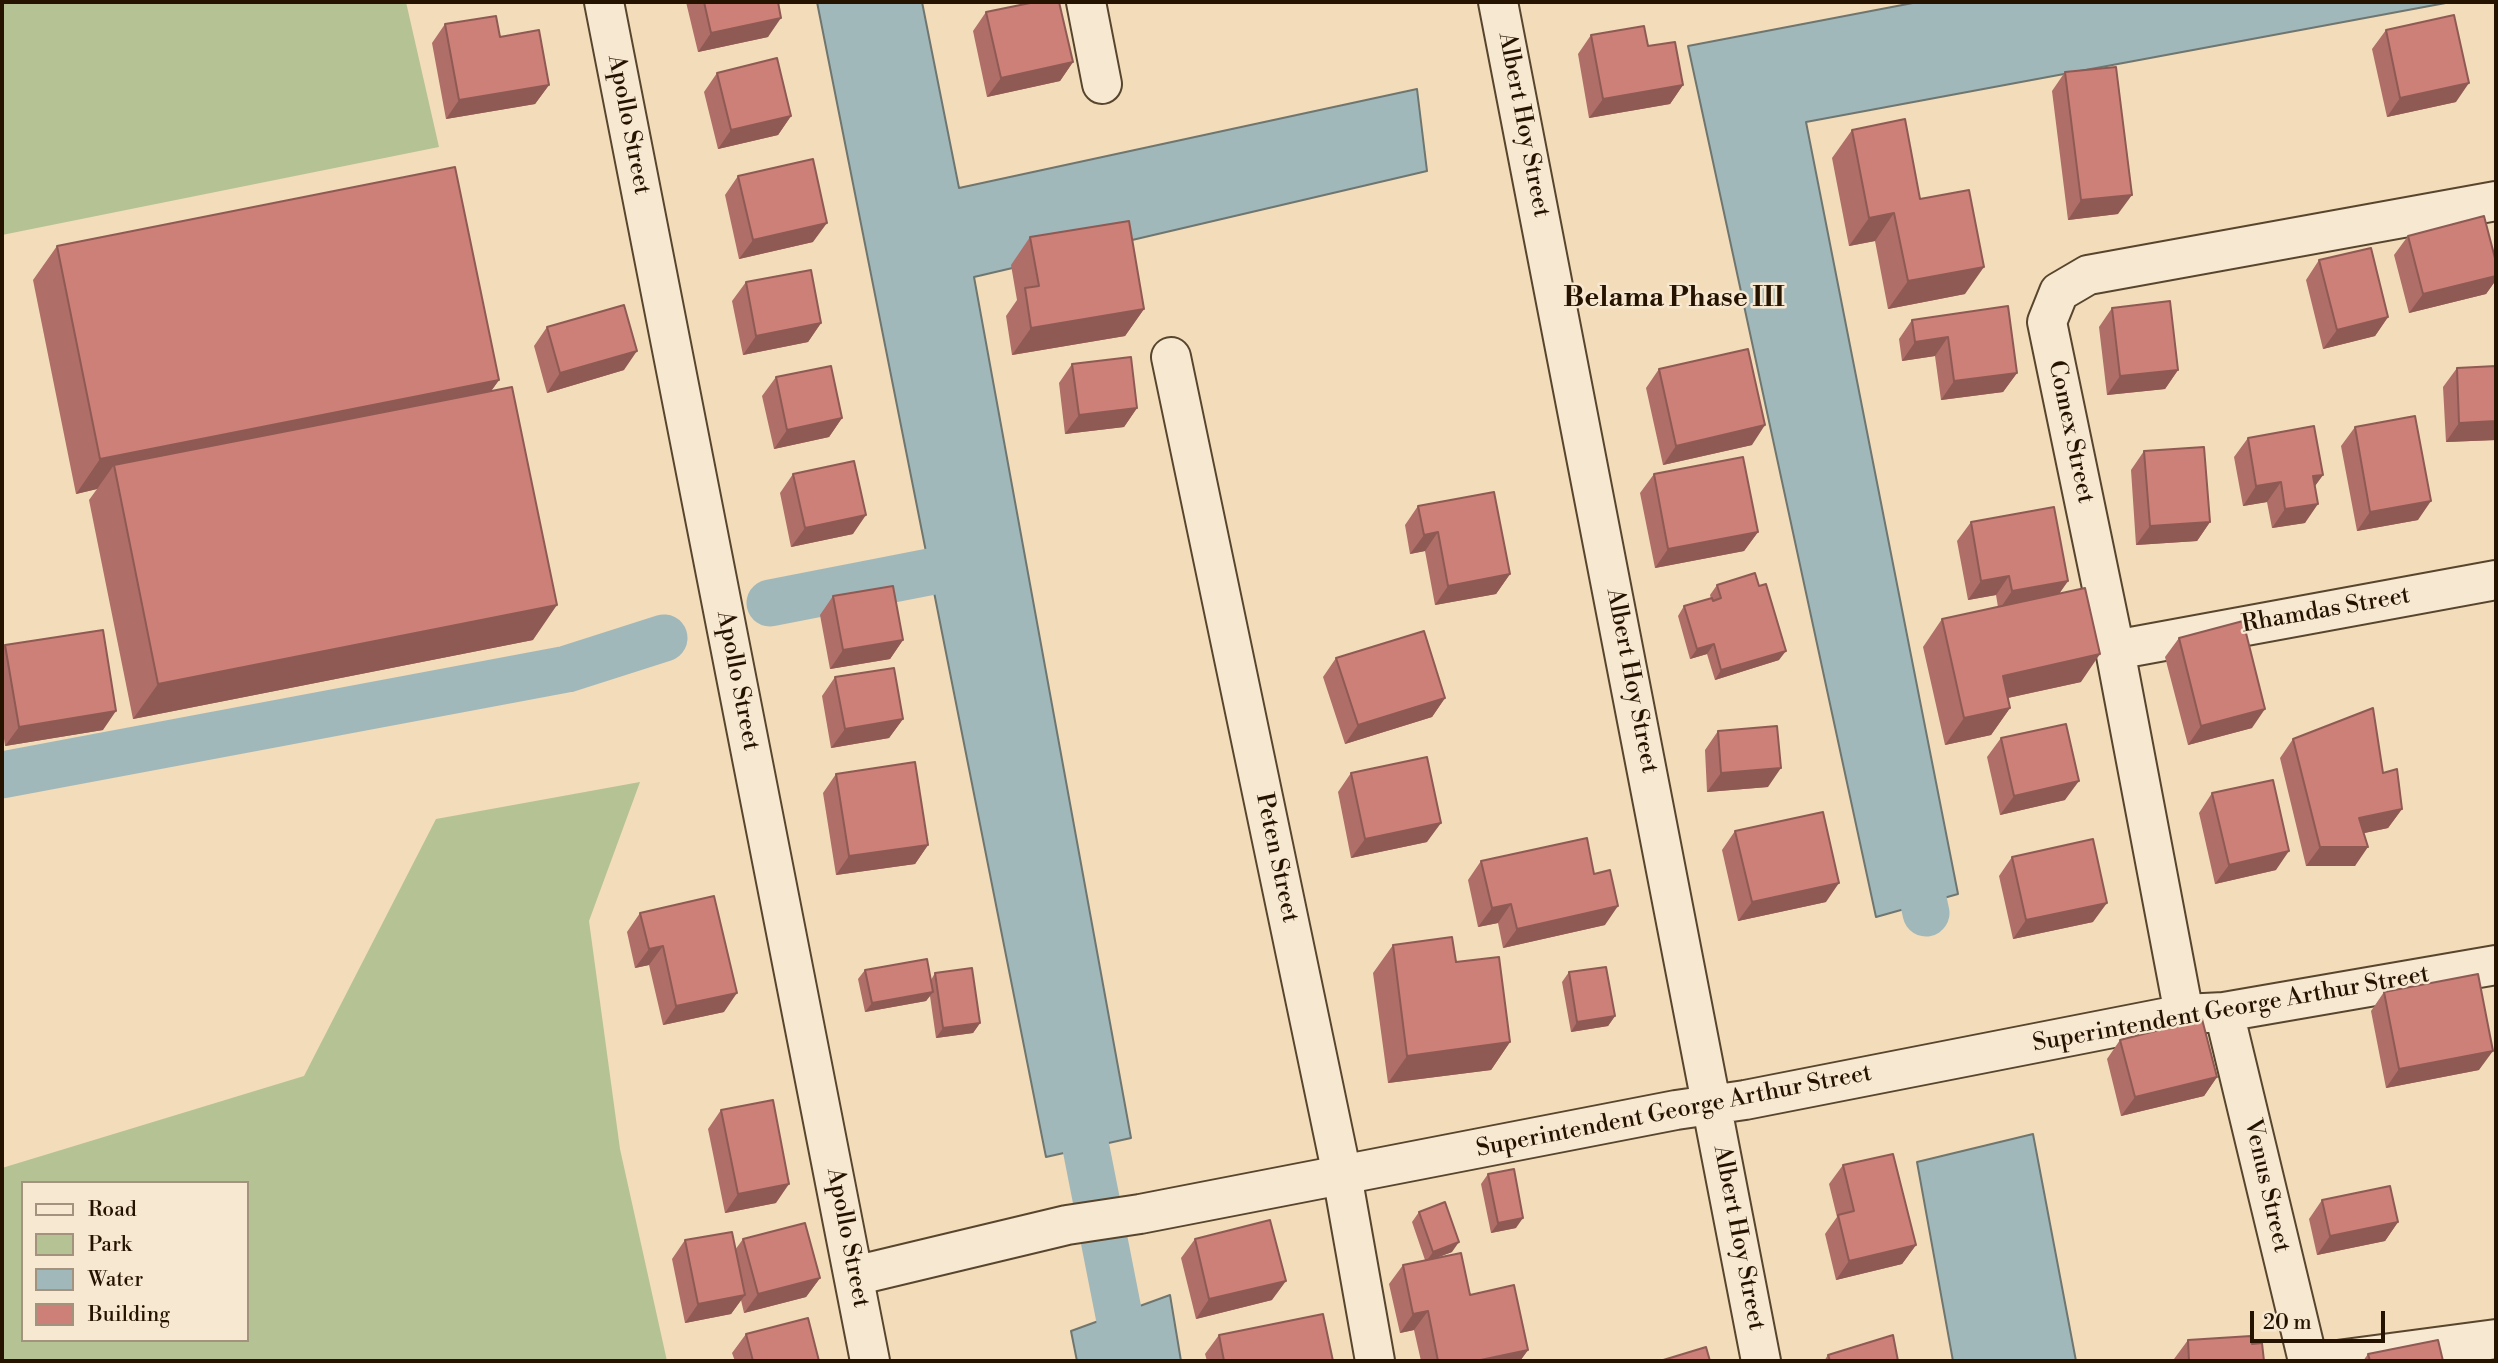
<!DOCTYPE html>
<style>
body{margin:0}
#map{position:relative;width:2498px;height:1363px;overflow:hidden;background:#f3dcb9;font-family:"Libre Bodoni",serif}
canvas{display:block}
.frame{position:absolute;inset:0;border:4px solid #251300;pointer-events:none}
.legend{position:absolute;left:21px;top:1181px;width:228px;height:161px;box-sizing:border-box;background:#f7e8d2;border:2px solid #a3937e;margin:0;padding:9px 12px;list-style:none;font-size:21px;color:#251300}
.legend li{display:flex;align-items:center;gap:14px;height:35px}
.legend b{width:35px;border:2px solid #a3937e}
.scale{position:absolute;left:2250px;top:1311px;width:135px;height:32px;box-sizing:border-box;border:4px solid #251300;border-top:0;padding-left:9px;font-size:21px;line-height:24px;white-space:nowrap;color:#251300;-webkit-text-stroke:5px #f7e8d2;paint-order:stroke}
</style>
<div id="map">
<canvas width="2498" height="1363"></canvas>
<div class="frame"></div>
<ul class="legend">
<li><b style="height:9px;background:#f7e8d2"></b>Road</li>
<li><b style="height:19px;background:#b5c294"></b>Park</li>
<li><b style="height:19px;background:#a1b8bb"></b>Water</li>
<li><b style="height:19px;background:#cc8078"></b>Building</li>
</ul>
<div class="scale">20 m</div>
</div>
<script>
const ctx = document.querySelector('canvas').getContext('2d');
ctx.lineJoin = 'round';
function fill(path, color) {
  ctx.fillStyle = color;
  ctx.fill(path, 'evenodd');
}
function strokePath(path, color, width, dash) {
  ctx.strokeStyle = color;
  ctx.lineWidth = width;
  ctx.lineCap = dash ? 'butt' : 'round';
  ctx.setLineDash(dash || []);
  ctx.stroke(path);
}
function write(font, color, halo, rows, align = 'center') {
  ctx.font = font + ' "Libre Bodoni",serif';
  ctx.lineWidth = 5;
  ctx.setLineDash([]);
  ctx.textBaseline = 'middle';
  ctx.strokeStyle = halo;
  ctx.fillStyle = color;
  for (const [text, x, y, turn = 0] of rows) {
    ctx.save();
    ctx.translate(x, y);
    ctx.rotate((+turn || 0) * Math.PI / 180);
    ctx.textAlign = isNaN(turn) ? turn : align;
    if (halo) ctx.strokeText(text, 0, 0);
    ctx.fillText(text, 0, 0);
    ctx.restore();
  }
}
const green = new Path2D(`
 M 2,2 L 406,2 L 439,147 L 2,235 Z
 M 640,782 L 589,921 L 620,1149 L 667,1361 L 2,1361 L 2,1168 L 304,1076 L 436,819 ZM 23,1183 L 247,1183 L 247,1340 L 23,1340 Z`);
const water = new Path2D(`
 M 817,2 L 922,2 L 959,188 L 1417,89 L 1427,171 L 974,277 L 1131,1138 L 1046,1157 Z
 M 1918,2 L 2451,2 L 1806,122 L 1958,894 L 1876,917 L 1688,46 Z
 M 2033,1134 L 2076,1361 L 1953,1361 L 1917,1162 Z
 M 1170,1295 L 1181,1361 L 1077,1361 L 1071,1331 Z`);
const canal = new Path2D(`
 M 770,603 L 970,564
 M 2,775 L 567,669 L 664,638
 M 1911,842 L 1926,913
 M 1074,1087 L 1128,1361`);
const minor = new Path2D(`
 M 604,2 L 870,1361
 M 1086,2 L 1102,84
 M 1498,2 L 1761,1361
 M 1171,357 L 1342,1175 L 1375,1361
 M 2115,650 L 2496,580
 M 2224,1012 L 2308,1361
 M 2184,1014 L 2115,650 L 2047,322 L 2059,292 L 2088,275 L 2496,201
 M 854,1276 L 1067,1225 L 1140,1214 L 1676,1110 L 1745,1100 L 2184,1014 L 2224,1012 L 2496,965
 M 2330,1361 L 2496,1339`);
const wall = new Path2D(`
 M 686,2 L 778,2 L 768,37 L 698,52 Z
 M 986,12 L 1073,62 L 1060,81 L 987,97 L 973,31 Z
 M 445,24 L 500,37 L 549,85 L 535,104 L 446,119 L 432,43 Z
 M 2386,30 L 2456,102 L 2387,117 L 2372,49 Z
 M 1591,35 L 1648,46 L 1683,85 L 1670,104 L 1589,118 L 1578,54 Z
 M 2065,72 L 2118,214 L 2068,220 L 2052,91 Z
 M 717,73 L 791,116 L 778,135 L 718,149 L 704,92 Z
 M 1852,130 L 1920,199 L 1965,294 L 1888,309 L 1875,241 L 1849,246 L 1832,158 Z
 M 738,176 L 813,242 L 739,259 L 725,195 Z
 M 2408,236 L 2496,262 L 2496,280 L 2486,294 L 2409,313 L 2394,255 Z
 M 1030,237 L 1144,309 L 1125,336 L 1012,355 L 1006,316 L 1017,300 L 1011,265 Z
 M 57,246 L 499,380 L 491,391 L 533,640 L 133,719 L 89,500 L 97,489 L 76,494 L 33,280 Z
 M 2319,260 L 2388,317 L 2375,336 L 2323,349 L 2306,280 Z
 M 746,282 L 821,323 L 808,342 L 743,355 L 732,301 Z
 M 2112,308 L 2178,370 L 2165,389 L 2107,395 L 2099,327 Z
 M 1912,320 L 2017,373 L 2003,392 L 1941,400 L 1935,356 L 1902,361 L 1899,339 Z
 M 547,327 L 624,370 L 547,393 L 534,346 Z
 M 1072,364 L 1137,408 L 1124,427 L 1065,434 L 1059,383 Z
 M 2496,366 L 2496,440 L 2446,442 L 2443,387 L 2457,368 Z
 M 1659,369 L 1752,445 L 1663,465 L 1646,388 Z
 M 776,377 L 842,418 L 829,437 L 774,449 L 762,396 Z
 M 2355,427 L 2418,520 L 2357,531 L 2341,446 Z
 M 2248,438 L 2323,475 L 2315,486 L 2305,523 L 2272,528 L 2267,502 L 2243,506 L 2234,457 Z
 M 2144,451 L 2210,522 L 2197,541 L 2136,545 L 2131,470 Z
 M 793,474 L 853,534 L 791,547 L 780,493 Z
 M 1654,474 L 1758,532 L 1744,551 L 1655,568 L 1640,493 Z
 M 1418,506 L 1510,574 L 1496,594 L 1435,605 L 1425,551 L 1410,554 L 1405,525 Z
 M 1971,522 L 2068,581 L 2059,593 L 2081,682 L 2008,698 L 2010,708 L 1991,735 L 1945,745 L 1923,647 L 1942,619 L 1998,607 L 1996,595 L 1968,600 L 1957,541 Z
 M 1717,585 L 1779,660 L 1715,680 L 1707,654 L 1690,659 L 1678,616 L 1684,606 L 1711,599 L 1710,595 Z
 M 833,596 L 903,640 L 890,659 L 830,669 L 820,615 Z
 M 2179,638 L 2252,728 L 2188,745 L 2165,657 Z
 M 5,645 L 103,730 L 5,746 L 2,724 L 2,650 Z
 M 1336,658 L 1445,698 L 1432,717 L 1345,744 L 1323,677 Z
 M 835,677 L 903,719 L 889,738 L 831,748 L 822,696 Z
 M 1718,731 L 1768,787 L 1707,792 L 1705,750 Z
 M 2001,738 L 2065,800 L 2000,815 L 1987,757 Z
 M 2293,739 L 2383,773 L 2402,809 L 2388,828 L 2364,833 L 2355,866 L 2306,866 L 2280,758 Z
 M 1351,773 L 1427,842 L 1351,858 L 1338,792 Z
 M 836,774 L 928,845 L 915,864 L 836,875 L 823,793 Z
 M 2212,793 L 2276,870 L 2215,884 L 2199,813 Z
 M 1735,831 L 1826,902 L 1738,921 L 1722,850 Z
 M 2012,857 L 2093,922 L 2013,939 L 1999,876 Z
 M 1481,861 L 1605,925 L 1503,948 L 1498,923 L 1478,927 L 1468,880 Z
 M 640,913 L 724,1012 L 663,1025 L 649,965 L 635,968 L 627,932 Z
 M 1393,945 L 1510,1042 L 1491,1070 L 1388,1083 L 1373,973 Z
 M 865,970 L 931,980 L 935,973 L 980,1023 L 973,1033 L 936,1038 L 930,996 L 926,1001 L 865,1012 L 858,979 Z
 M 1569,972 L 1615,1016 L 1608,1026 L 1571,1032 L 1562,982 Z
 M 2384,992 L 2479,1070 L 2386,1088 L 2371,1011 Z
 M 2120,1040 L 2217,1077 L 2204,1096 L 2121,1116 L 2107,1059 Z
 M 721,1110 L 776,1203 L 725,1213 L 708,1129 Z
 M 1843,1165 L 1916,1245 L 1902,1264 L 1836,1280 L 1825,1234 L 1837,1217 L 1829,1184 Z
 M 1488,1174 L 1516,1228 L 1491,1233 L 1481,1184 Z
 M 2322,1200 L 2398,1222 L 2385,1241 L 2317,1255 L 2309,1219 Z
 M 1419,1212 L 1452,1252 L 1435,1258 L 1470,1295 L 1528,1350 L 1520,1361 L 1421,1361 L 1414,1330 L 1400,1333 L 1389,1284 L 1403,1265 L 1425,1260 L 1412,1222 Z
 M 743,1239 L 820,1278 L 806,1297 L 744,1313 L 741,1300 L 731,1314 L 685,1323 L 672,1259 L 685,1240 L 735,1250 Z
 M 1195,1239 L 1272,1300 L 1196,1319 L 1181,1258 Z
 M 746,1334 L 819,1361 L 735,1361 L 732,1353 Z
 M 1219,1335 L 1333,1361 L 1207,1361 L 1205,1354 Z
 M 2188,1340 L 2252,1344 L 2264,1361 L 2175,1361 L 2174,1359 Z
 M 2368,1354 L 2443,1361 L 2363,1361 Z
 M 1828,1355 L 1898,1361 L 1824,1361 Z`);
const shadedWall = new Path2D(`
 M 781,18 L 768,37 L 698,52 L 711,33 Z
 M 1073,62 L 1060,81 L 987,97 L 1001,78 Z
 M 2469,83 L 2456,102 L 2387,117 L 2400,98 Z
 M 549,85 L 535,104 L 446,119 L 459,100 Z
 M 1683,85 L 1670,104 L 1589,118 L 1603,99 Z
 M 791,116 L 778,135 L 718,149 L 731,130 Z
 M 2132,195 L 2118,214 L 2068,220 L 2081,200 Z
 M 1894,213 L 1875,241 L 1849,246 L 1869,218 Z
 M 827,223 L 813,242 L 739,259 L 753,240 Z
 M 1984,267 L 1965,294 L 1888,309 L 1908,281 Z
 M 2496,276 L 2496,280 L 2486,294 L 2409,313 L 2423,294 Z
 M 1144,309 L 1125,336 L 1012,355 L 1031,328 Z
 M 2388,317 L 2375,336 L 2323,349 L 2337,330 Z
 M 821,323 L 808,342 L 743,355 L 756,336 Z
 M 1948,337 L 1935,356 L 1902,361 L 1915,342 Z
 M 637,351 L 624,370 L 547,393 L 560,373 Z
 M 2178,370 L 2165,389 L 2107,395 L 2120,376 Z
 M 2017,373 L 2003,392 L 1941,400 L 1954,381 Z
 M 499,380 L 474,415 L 114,465 L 97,489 L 76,494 L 100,459 Z
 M 1137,408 L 1124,427 L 1065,434 L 1079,415 Z
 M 842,418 L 829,437 L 774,449 L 787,430 Z
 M 2496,421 L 2496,440 L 2446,442 L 2459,423 Z
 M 1765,425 L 1752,445 L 1663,465 L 1676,446 Z
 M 2323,475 L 2309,494 L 2313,476 Z
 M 2281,482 L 2267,502 L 2243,506 L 2256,486 Z
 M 2431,501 L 2418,520 L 2357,531 L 2370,512 Z
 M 2318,504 L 2305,523 L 2272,528 L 2285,509 Z
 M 866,515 L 853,534 L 791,547 L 805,528 Z
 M 2210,522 L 2197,541 L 2136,545 L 2150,526 Z
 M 1438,532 L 1425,551 L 1410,554 L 1424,535 Z
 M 1758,532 L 1744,551 L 1655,568 L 1668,549 Z
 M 1510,574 L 1496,594 L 1435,605 L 1448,586 Z
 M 2009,576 L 1996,595 L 1968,600 L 1981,581 Z
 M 2068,581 L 2055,600 L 1999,610 L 2012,591 Z
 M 557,605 L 533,640 L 133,719 L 158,684 Z
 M 903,640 L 890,659 L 830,669 L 843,650 Z
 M 1714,644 L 1707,654 L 1690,659 L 1697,649 Z
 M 1786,651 L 1779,660 L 1715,680 L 1721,670 Z
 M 2100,654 L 2081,682 L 1984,703 L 2003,676 Z
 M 1445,698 L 1432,717 L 1345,744 L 1358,725 Z
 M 2010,708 L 1991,735 L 1945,745 L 1964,718 Z
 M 2265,709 L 2252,728 L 2188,745 L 2201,726 Z
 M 116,711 L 103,730 L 5,746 L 19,727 Z
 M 903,719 L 889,738 L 831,748 L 845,729 Z
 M 1781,768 L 1768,787 L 1707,792 L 1721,773 Z
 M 2079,781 L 2065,800 L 2000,815 L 2014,796 Z
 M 2402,809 L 2388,828 L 2346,837 L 2359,818 Z
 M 1441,823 L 1427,842 L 1351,858 L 1365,839 Z
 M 928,845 L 915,864 L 836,875 L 849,856 Z
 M 2320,847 L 2368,847 L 2355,866 L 2306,866 Z
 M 2289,851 L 2276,870 L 2215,884 L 2229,865 Z
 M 1839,883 L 1826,902 L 1738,921 L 1752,902 Z
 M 2107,903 L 2093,922 L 2013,939 L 2026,920 Z
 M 1511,904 L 1498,923 L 1478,927 L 1492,908 Z
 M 1618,906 L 1605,925 L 1503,948 L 1517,929 Z
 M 663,946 L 649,965 L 635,968 L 649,949 Z
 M 933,992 L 926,1001 L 865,1012 L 872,1003 Z
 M 737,993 L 724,1012 L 663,1025 L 676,1006 Z
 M 1615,1016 L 1608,1026 L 1571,1032 L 1577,1022 Z
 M 980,1023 L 973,1033 L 936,1038 L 943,1028 Z
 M 1510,1042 L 1491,1070 L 1388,1083 L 1407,1056 Z
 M 2493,1051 L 2479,1070 L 2386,1088 L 2399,1069 Z
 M 2217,1077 L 2204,1096 L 2121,1116 L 2135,1097 Z
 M 789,1184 L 776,1203 L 725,1213 L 738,1194 Z
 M 1523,1218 L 1516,1228 L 1491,1233 L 1498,1223 Z
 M 2398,1222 L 2385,1241 L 2317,1255 L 2330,1236 Z
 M 1459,1242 L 1452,1252 L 1426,1262 L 1433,1252 Z
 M 1916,1245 L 1902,1264 L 1836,1280 L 1849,1261 Z
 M 820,1278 L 806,1297 L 744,1313 L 758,1294 Z
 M 1286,1281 L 1272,1300 L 1196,1319 L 1209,1299 Z
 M 745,1295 L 731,1314 L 685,1323 L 698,1304 Z
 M 1428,1311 L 1414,1330 L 1400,1333 L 1413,1314 Z
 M 1528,1350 L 1520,1361 L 1476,1361 Z`);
const building = new Path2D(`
 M 704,2 L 778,2 L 781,18 L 711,33 Z
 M 1035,2 L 1059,2 L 1073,62 L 1001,78 L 986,12 Z
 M 2454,15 L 2469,83 L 2400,98 L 2386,30 Z
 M 496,16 L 500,37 L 539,30 L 549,85 L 459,100 L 445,24 Z
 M 1644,26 L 1648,46 L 1675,42 L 1683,85 L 1603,99 L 1591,35 Z
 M 777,58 L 791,116 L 731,130 L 717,73 Z
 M 2116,67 L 2132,195 L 2081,200 L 2065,72 Z
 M 1905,119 L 1920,199 L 1969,190 L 1984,267 L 1908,281 L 1894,213 L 1869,218 L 1852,130 Z
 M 813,159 L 827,223 L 753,240 L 738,176 Z
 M 455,167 L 499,380 L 100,459 L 57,246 Z
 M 2484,216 L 2496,262 L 2496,276 L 2423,294 L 2408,236 Z
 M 1129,221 L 1144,309 L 1031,328 L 1025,288 L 1039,286 L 1030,237 Z
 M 2371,248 L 2388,317 L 2337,330 L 2319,260 Z
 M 811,270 L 821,323 L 756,336 L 746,282 Z
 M 2170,301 L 2178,370 L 2120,376 L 2112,308 Z
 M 624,305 L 637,351 L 560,373 L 547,327 Z
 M 2008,306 L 2017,373 L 1954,381 L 1948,337 L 1915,342 L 1912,320 Z
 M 1748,349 L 1765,425 L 1676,446 L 1659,369 Z
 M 1131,357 L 1137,408 L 1079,415 L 1072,364 Z
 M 831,366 L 842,418 L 787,430 L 776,377 Z
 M 2496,366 L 2496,421 L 2459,423 L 2457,368 Z
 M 512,387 L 557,605 L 158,684 L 114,465 Z
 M 2415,416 L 2431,501 L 2370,512 L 2355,427 Z
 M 2314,426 L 2323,475 L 2313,476 L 2318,504 L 2285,509 L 2281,482 L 2256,486 L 2248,438 Z
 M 2204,447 L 2210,522 L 2150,526 L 2144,451 Z
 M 1743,457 L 1758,532 L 1668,549 L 1654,474 Z
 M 854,461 L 866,515 L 805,528 L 793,474 Z
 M 1494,492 L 1510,574 L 1448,586 L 1438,532 L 1424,535 L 1418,506 Z
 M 2054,507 L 2068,581 L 2012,591 L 2009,576 L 1981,581 L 1971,522 Z
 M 1755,573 L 1759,586 L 1766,584 L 1786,651 L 1721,670 L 1714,644 L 1697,649 L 1684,606 L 1712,598 L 1713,601 L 1721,598 L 1717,585 Z
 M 893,586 L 903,640 L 843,650 L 833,596 Z
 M 2085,588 L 2100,654 L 2003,676 L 2010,708 L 1964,718 L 1942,619 Z
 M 2243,621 L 2265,709 L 2201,726 L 2179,638 Z
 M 103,630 L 116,711 L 19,727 L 5,645 Z
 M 1424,631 L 1445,698 L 1358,725 L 1336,658 Z
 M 894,668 L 903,719 L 845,729 L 835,677 Z
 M 2373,708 L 2383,773 L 2397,769 L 2402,809 L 2359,818 L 2368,847 L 2320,847 L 2293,739 Z
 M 2066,724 L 2079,781 L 2014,796 L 2001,738 Z
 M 1777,726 L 1781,768 L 1721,773 L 1718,731 Z
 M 1427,757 L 1441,823 L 1365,839 L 1351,773 Z
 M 915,762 L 928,845 L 849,856 L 836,774 Z
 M 2273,780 L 2289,851 L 2229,865 L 2212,793 Z
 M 1823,812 L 1839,883 L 1752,902 L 1735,831 Z
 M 1587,838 L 1594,874 L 1610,870 L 1618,906 L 1517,929 L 1511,904 L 1492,908 L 1481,861 Z
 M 2093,839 L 2107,903 L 2026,920 L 2012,857 Z
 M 714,896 L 737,993 L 676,1006 L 663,946 L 649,949 L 640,913 Z
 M 1452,937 L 1456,962 L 1499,957 L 1510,1042 L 1407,1056 L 1393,945 Z
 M 927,959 L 933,992 L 872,1003 L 865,970 Z
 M 1606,967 L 1615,1016 L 1577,1022 L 1569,972 Z
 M 972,968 L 980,1023 L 943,1028 L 935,973 Z
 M 2478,974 L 2493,1051 L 2399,1069 L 2384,992 Z
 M 2202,1019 L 2217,1077 L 2135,1097 L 2120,1040 Z
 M 773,1100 L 789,1184 L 738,1194 L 721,1110 Z
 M 1893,1154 L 1916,1245 L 1849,1261 L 1838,1215 L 1854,1211 L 1843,1165 Z
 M 1514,1169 L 1523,1218 L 1498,1223 L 1488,1174 Z
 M 2390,1186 L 2398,1222 L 2330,1236 L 2322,1200 Z
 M 1445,1202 L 1459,1242 L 1433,1252 L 1419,1212 Z
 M 1270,1220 L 1286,1281 L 1209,1299 L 1195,1239 Z
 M 805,1223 L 820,1278 L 758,1294 L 743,1239 Z
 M 732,1232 L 745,1295 L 698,1304 L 685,1240 Z
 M 1461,1253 L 1470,1295 L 1514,1285 L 1528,1350 L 1476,1361 L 1438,1361 L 1428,1311 L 1413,1314 L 1403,1265 Z
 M 1323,1314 L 1333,1361 L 1224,1361 L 1219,1335 Z
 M 808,1318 L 819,1361 L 753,1361 L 746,1334 Z
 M 1893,1335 L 1898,1361 L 1830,1361 L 1828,1355 Z
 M 2251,1336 L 2252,1344 L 2262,1343 L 2264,1361 L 2189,1361 L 2188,1340 Z
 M 2438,1340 L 2443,1361 L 2370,1361 L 2368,1354 Z
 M 1706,1347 L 1710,1361 L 1660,1361 Z`);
const streetNames = [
 ["Apollo Street",628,125,79],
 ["Albert Hoy Street",1523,125,79],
 ["Comex Street",2070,432,78],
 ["Rhamdas Street",2326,611,-10],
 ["Apollo Street",737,681,79],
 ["Albert Hoy Street",1631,681,79],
 ["Peten Street",1276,858,78],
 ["Superintendent George Arthur Street",2231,1010,-10],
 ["Superintendent George Arthur Street",1674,1112,-11],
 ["Venus Street",2266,1186,77],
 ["Apollo Street",847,1238,79],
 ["Albert Hoy Street",1738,1238,79]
];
const quarterNames = [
 ["Belama Phase III",1674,299]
];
fill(green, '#b5c294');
fill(water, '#a1b8bb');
strokePath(water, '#6f7670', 2);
strokePath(canal, '#a1b8bb', 47);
strokePath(minor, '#58452e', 42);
strokePath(minor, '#f7e8d2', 38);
fill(wall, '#af6e67');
fill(shadedWall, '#8f5a54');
fill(building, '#cc8078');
strokePath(building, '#8f5a54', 2);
write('24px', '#251300', '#f7e8d2', streetNames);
write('bold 28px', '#251300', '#f7e8d2', quarterNames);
</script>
